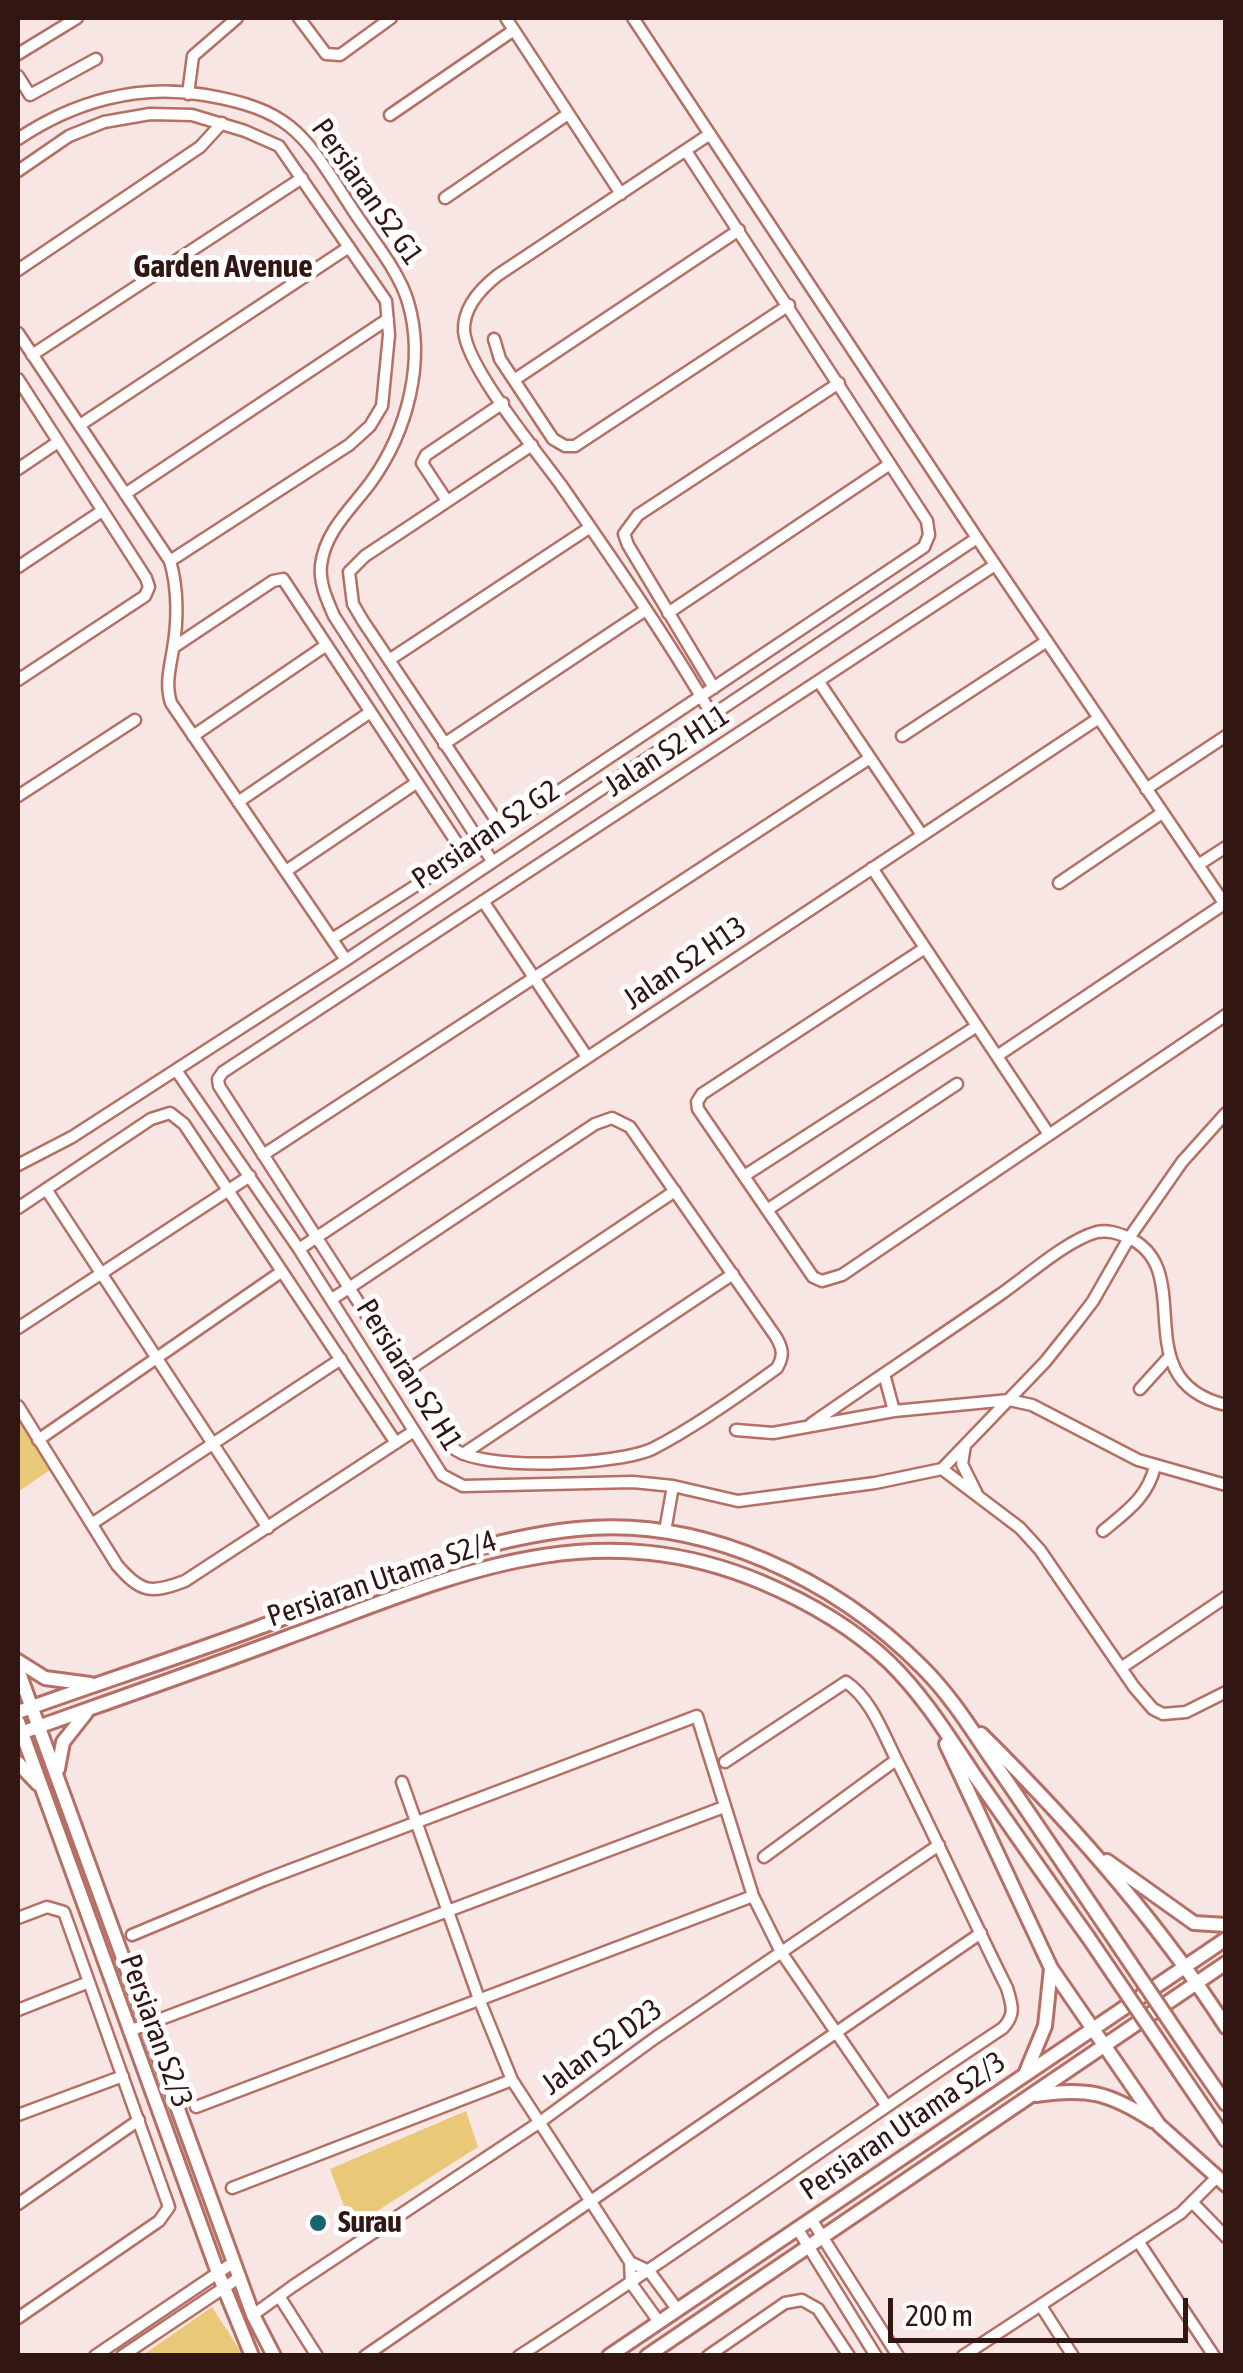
<!DOCTYPE html>
<style>
body{margin:0}
#map{position:relative;width:1243px;height:2373px;overflow:hidden;background:#f7e6e4;font-family:"Asap Condensed",sans-serif}
canvas{display:block}
.frame{position:absolute;inset:0;border:20px solid #311612;pointer-events:none}
.scale{position:absolute;left:888px;top:2298px;width:300px;height:45px;box-sizing:border-box;border:5px solid #311612;border-top:0;padding-left:12px;font-size:30px;line-height:35px;white-space:nowrap;color:#311612;-webkit-text-stroke:8px #fff;paint-order:stroke}
</style>
<div id="map">
<canvas width="1243" height="2373"></canvas>
<div class="frame"></div>
<div class="scale">200 m</div>
</div>
<script>
const ctx = document.querySelector('canvas').getContext('2d');
ctx.lineJoin = 'round';
function fill(path, color) {
  ctx.fillStyle = color;
  ctx.fill(path, 'evenodd');
}
function strokePath(path, color, width, dash) {
  ctx.strokeStyle = color;
  ctx.lineWidth = width;
  ctx.lineCap = dash ? 'butt' : 'round';
  ctx.setLineDash(dash || []);
  ctx.stroke(path);
}
function write(font, color, halo, rows, align = 'center') {
  ctx.font = font + ' "Asap Condensed",sans-serif';
  ctx.lineWidth = 10;
  ctx.setLineDash([]);
  ctx.textBaseline = 'middle';
  ctx.strokeStyle = halo;
  ctx.fillStyle = color;
  for (const [text, x, y, turn = 0] of rows) {
    ctx.save();
    ctx.translate(x, y);
    ctx.rotate((+turn || 0) * Math.PI / 180);
    ctx.textAlign = isNaN(turn) ? turn : align;
    if (halo) ctx.strokeText(text, 0, 0);
    ctx.fillText(text, 0, 0);
    ctx.restore();
  }
}
const green = new Path2D(`
 M 18,1407 L 54,1467 L 18,1492 Z
 M 466,2111 L 478,2147 L 352,2227 L 330,2169 Z
 M 212,2307 L 243,2355 L 143,2355 Z`);
const minor = new Path2D(`
 M 299,18 L 326,54 L 340,55 L 391,18
 M 506,18 L 621,194
 M 633,18 L 977,538 L 1226,906
 M 18,54 L 77,18
 M 18,76 L 30,95 L 96,59
 M 188,94 L 193,56 L 237,18
 M 390,115 L 514,30
 M 710,134 L 498,275 C 480,289 463,307 464,331 C 467,368 538,453 561,485 C 613,560 666,636 712,715
 M 18,139 C 73,102 138,83 205,95 C 293,110 304,135 349,204 C 367,233 399,270 408,302 C 426,362 407,432 371,482 C 352,508 325,531 321,565 C 319,583 327,600 334,616 L 492,861
 M 18,171 L 69,136 L 104,122 L 150,114 L 192,115 L 245,131 L 279,146 L 386,301 L 389,335 L 382,406 L 370,426 L 349,445 L 170,561
 M 445,198 L 568,114
 M 18,270 L 200,147 L 222,123
 M 18,333 L 170,561 C 178,588 178,621 173,649 C 170,668 165,684 171,703 L 346,960
 M 494,339 L 500,359 L 553,439 L 565,446 L 575,446 L 789,305
 M 32,355 L 302,178
 M 18,379 L 146,578 L 149,587 L 145,596 L 18,680
 M 514,380 L 739,230
 M 80,425 L 349,247
 M 532,445 L 365,556 L 349,572 L 353,604 L 363,621 L 494,817 L 506,821 L 520,817 L 924,547 L 929,535 L 927,521 L 686,151
 M 18,469 L 58,442
 M 125,494 L 388,319
 M 447,501 L 422,463 L 426,455 L 503,403
 M 18,567 L 102,511
 M 668,613 L 890,464
 M 174,647 L 273,581 L 283,579 L 457,843 L 459,851 L 456,860 L 332,939
 M 389,660 L 589,528
 M 819,682 L 922,835
 M 714,688 L 628,545 L 624,534 L 638,515 L 839,383
 M 193,736 L 325,646
 M 902,736 L 1047,641
 M 444,744 L 644,611
 M 1146,789 L 1226,736
 M 18,796 L 135,720
 M 238,802 L 369,713
 M 1198,865 L 1226,847
 M 872,868 L 1048,1133
 M 286,871 L 416,783
 M 1059,883 L 1162,813
 M 483,901 L 587,1057
 M 925,948 L 702,1094 L 697,1102 L 698,1109 L 813,1277 L 822,1281 L 842,1275 L 1226,1015
 M 997,1056 L 1224,904
 M 176,1070 L 299,1249 L 442,1475 L 463,1486 L 633,1482 L 673,1486 L 665,1531
 M 263,1155 L 870,758
 M 18,1165 L 72,1137 L 346,960 L 977,538
 M 744,1176 L 977,1026
 M 46,1189 L 268,1528
 M 18,1208 L 151,1119 L 170,1113 L 184,1124 L 396,1443
 M 767,1210 L 957,1084
 M 299,1249 L 1099,718
 M 332,1299 L 349,1288 L 595,1124 L 612,1118 L 630,1127 L 776,1337 C 783,1349 784,1356 777,1368 C 740,1395 695,1427 654,1448 C 622,1465 476,1473 451,1446 L 219,1086 L 218,1079 L 223,1072 L 995,565
 M 18,1328 L 250,1176
 M 404,1373 L 675,1191
 M 884,1374 L 894,1411
 M 1140,1389 L 1169,1357
 M 18,1406 L 117,1565 C 141,1593 151,1594 185,1581 L 414,1431
 M 811,1424 C 874,1380 938,1338 1001,1294 C 1027,1276 1067,1240 1097,1232 C 1108,1230 1117,1233 1127,1237 C 1201,1269 1122,1380 1226,1405
 M 736,1430 L 773,1433 L 894,1411 L 1009,1400 L 1032,1405 L 1138,1460 L 1226,1485
 M 38,1440 L 281,1272
 M 965,1445 L 962,1464 L 977,1494
 M 463,1454 L 733,1274
 M 942,1469 L 1020,1528 L 1040,1550 L 1134,1687 L 1153,1709 L 1163,1714 L 1186,1712 L 1226,1692
 M 673,1486 L 738,1501 L 875,1483 L 942,1469 L 1045,1362 L 1077,1322 L 1093,1301 L 1129,1238 L 1182,1162 L 1226,1113
 M 93,1523 L 341,1359
 M 1103,1531 C 1127,1511 1148,1497 1155,1466
 M 1121,1668 L 1226,1597
 M 402,1782 L 479,1999 L 512,2080 L 630,2262 L 649,2271 L 677,2309
 M 764,1857 L 896,1760
 M 18,1918 L 47,1907 L 64,1912 L 169,2207 L 159,2221 L 18,2318
 M 132,1935 L 264,1880 L 697,1716 L 753,1896 L 781,1952 L 886,2105
 M 18,2010 L 89,1982
 M 129,2031 L 724,1807
 M 196,2107 L 753,1896
 M 18,2115 L 123,2076
 M 232,2188 L 512,2080
 M 1192,2202 L 1226,2237
 M 18,2204 L 139,2120
 M 811,2219 L 898,2356
 M 797,2228 L 876,2356
 M 1138,2241 L 1214,2356
 M 630,2262 L 631,2283 L 659,2322
 M 279,2296 L 317,2356
 M 1041,2306 L 1073,2356
 M 253,2315 L 293,2286 L 540,2122 L 655,2038 L 939,1845
 M 95,2356 L 234,2262
 M 122,2356 L 240,2277
 M 365,2356 L 981,1933
 M 519,2356 C 683,2250 841,2135 1003,2028 C 1016,2014 1012,2005 1007,1988 C 969,1912 935,1835 896,1759 C 883,1733 871,1699 846,1682 L 725,1762
 M 708,2356 L 785,2303 L 802,2300 L 818,2309 L 849,2356
 M 963,2356 L 1181,2213 L 1214,2180`);
const major = new Path2D(`
 M 18,1661 L 45,1678 L 90,1684
 M 18,1670 L 253,2315 L 274,2356
 M 18,1712 C 98,1683 180,1657 260,1627 C 361,1588 468,1540 577,1529 C 704,1516 835,1579 923,1668 C 950,1695 970,1727 991,1758 C 1030,1814 1068,1871 1106,1927
 M 18,1722 L 218,2273 L 252,2356
 M 18,1734 C 108,1702 198,1671 288,1637 C 451,1577 588,1510 761,1582 C 806,1601 853,1628 889,1662 C 923,1695 949,1737 975,1776 C 1013,1830 1050,1884 1088,1937
 M 981,1734 C 1071,1823 1157,1920 1226,2027
 M 946,1744 L 1051,1968 L 1159,2125 L 1226,2185
 M 18,1763 L 38,1784
 M 58,1769 L 63,1742 L 86,1713
 M 1107,1861 L 1194,1923 L 1226,1925
 M 1197,2062 L 1226,2104
 M 1179,2071 L 1226,2140
 M 1026,2072 L 1045,2026 L 1051,1968
 M 1036,2095 C 1087,2087 1110,2093 1153,2121
 M 609,2356 L 1226,1939
 M 647,2356 L 1226,1963`);
const majorBridge = new Path2D(`
 M 1106,1927 L 1197,2062
 M 1088,1937 L 1179,2071`);
const markers = [
 [318,2223,10,"#19656f"]
];
const streetNames = [
 ["Persiaran S2 G1",367,192,55],
 ["Jalan S2 H11",667,751,-33],
 ["Persiaran S2 G2",486,835,-34],
 ["Jalan S2 H13",685,963,-34],
 ["Persiaran S2 H1",409,1375,58],
 ["Persiaran Utama S2/4",382,1579,-19],
 ["Persiaran S2/3",156,2031,70],
 ["Jalan S2 D23",602,2047,-36],
 ["Persiaran Utama S2/3",903,2126,-34]
];
const poiNames = [
 ["Surau",338,2223]
];
const neighbourhoodNames = [
 ["Garden Avenue",223,267]
];
fill(green, '#e9c978');
strokePath(minor, '#b56f65', 15);
strokePath(major, '#b56f65', 18);
strokePath(minor, '#fff', 10);
strokePath(major, '#fff', 12);
strokePath(majorBridge, '#b56f65', 18, []);
strokePath(majorBridge, '#fff', 12);
for (const [x, y, r, color] of markers) {
  const dot = new Path2D();
  dot.arc(x, y, r, 0, 2 * Math.PI);
  ctx.fillStyle = color;
  ctx.fill(dot);
  strokePath(dot, '#fff', 4);
}
write('30px', '#311612', '#fff', streetNames);
write('bold 30px', '#311612', '#fff', poiNames, 'left');
write('bold 32px', '#311612', '#fff', neighbourhoodNames);
</script>
